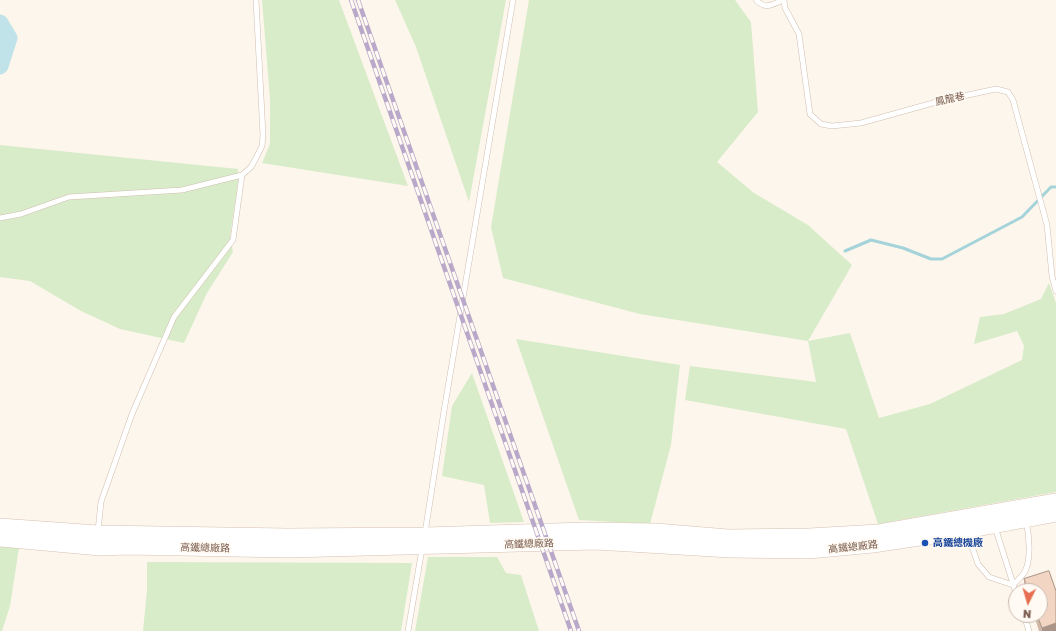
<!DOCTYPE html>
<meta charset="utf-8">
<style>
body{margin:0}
#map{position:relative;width:1056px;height:631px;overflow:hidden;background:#fdf6ec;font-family:"Golos Text",sans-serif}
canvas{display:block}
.north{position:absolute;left:1008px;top:583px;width:40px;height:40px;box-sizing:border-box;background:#fffaf3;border:1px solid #cabbb1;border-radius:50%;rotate:185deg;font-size:11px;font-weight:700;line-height:16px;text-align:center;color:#7a5c4d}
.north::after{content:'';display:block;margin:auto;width:14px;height:18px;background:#e76f51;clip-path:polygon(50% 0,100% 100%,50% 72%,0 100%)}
</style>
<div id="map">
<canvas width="1056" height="631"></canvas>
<div class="north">N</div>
</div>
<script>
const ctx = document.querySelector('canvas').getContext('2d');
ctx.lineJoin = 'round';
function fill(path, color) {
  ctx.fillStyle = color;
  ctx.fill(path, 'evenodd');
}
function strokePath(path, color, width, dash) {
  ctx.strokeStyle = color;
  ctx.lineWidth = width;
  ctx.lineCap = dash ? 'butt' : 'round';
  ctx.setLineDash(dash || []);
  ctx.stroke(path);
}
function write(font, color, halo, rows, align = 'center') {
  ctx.font = font + ' "Golos Text","Noto Sans TC",sans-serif';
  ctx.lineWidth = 3.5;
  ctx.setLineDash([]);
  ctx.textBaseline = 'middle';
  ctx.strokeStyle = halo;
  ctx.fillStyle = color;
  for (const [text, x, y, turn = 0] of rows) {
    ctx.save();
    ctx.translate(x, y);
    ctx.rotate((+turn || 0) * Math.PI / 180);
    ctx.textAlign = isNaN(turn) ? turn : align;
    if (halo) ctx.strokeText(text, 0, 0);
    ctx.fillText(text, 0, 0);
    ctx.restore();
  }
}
const green = new Path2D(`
 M 262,0 L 339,0 L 408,186 L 262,163 L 270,144 L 270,99 Z
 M 395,0 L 506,0 L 469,202 L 416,47 Z
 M 529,0 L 735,0 L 751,22 L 758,112 L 717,162 L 754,193 L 808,225 L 852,265 L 808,341 L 850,333 L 879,418 L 930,404 L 1022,360 L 1024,346 L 1017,331 L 974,344 L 980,317 L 1004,314 L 1041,299 L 1049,283 L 1056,303 L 1056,492 L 878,524 L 846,429 L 685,400 L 690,366 L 816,382 L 808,341 L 640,314 L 503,278 L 491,227 Z
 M 0,145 L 238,169 L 238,182 L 230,237 L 233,252 L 207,293 L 184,343 L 120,329 L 81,311 L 30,281 L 0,277 Z
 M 516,339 L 680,365 L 671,445 L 650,524 L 579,520 Z
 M 472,373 L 524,522 L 490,523 L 484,485 L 442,476 L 452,406 Z
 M 0,547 L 19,548 L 10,606 L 2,631 L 0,631 Z
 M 428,557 L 497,557 L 506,573 L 521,575 L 539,631 L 415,631 Z
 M 147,562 L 412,563 L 401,631 L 143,631 L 147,590 Z`);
const stream = new Path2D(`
 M 845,251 L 871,240 L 903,248 L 931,259 L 942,259 L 1022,217 L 1051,187 L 1056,187`);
const river = new Path2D(`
 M 0,23 L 9,38 L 0,66`);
const lane = new Path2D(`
 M 756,0 C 766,10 771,5 783,0
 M 784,0 L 785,8 L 799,34 L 810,114 L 821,124 L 832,126 L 861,123 L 940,101 L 996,89 L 1008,92 L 1013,100 L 1047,225 L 1052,276 L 1056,291
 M 0,218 L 21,214 L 69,197 L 182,190 L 242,175 L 251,167 L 256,158 L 262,146 L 263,135 L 256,0
 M 995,527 L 1016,593
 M 98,531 L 101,502 L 132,414 L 174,317 L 233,240 L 242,175
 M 967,532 L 978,564 L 989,577 L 1013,585 C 1017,581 1021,577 1024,573 C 1032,561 1029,534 1026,521
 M 425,533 L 444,411 L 513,0
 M 1024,615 L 1029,631
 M 408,631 L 422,549`);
const secondary = new Path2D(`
 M 0,526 L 98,533 L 287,536 L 425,535 L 585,530 L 656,531 L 728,537 L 809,536 L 879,532 L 1056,501
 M 0,539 L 100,548 L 128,547 L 289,550 L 596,542 L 730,550 L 809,551 L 873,545 L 966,531 L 1056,514`);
const rail = new Path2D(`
 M 351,0 L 571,631
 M 358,0 L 579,631`);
const wall = new Path2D(`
 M 1049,571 L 1056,591 L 1056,631 L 1039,631 L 1034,615 L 1040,615 L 1040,591 L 1025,591 L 1024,589 L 1024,579 Z`);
const shadedWall = new Path2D(`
 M 1056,623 L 1056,631 L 1042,631 L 1042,628 Z`);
const building = new Path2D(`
 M 1049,571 L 1056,591 L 1056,623 L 1042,628 L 1037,615 L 1040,615 L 1040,591 L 1029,591 L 1024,579 Z`);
const markers = [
 [925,543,4,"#1a4fb4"]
];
const streetNames = [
 ["鳳龍巷",950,99,-13],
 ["高鐵總廠路",529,544,-2],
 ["高鐵總廠路",853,547,-6],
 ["高鐵總廠路",205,548,1]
];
const transitNames = [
 ["高鐵總機廠",933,543]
];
fill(green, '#d8ecc9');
strokePath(stream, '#a5d3da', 3);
strokePath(river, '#bfe3e8', 17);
strokePath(lane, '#d1beb0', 6);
strokePath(secondary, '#d6c0b0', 16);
strokePath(lane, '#fff', 5);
strokePath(secondary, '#fff', 15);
strokePath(rail, '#b9a8c9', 4.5);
strokePath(rail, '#fffaf3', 3, [9]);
fill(wall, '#d1b7a8');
fill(shadedWall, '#aa9588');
fill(building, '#f3d5c3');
strokePath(building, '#aa9588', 1);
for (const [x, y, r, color] of markers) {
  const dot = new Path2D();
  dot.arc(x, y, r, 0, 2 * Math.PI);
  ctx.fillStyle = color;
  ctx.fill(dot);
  strokePath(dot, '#fffaf3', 1.5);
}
write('10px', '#7a5c4d', '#fffaf3', streetNames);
write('bold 10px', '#164399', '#fffaf3', transitNames, 'left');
</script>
